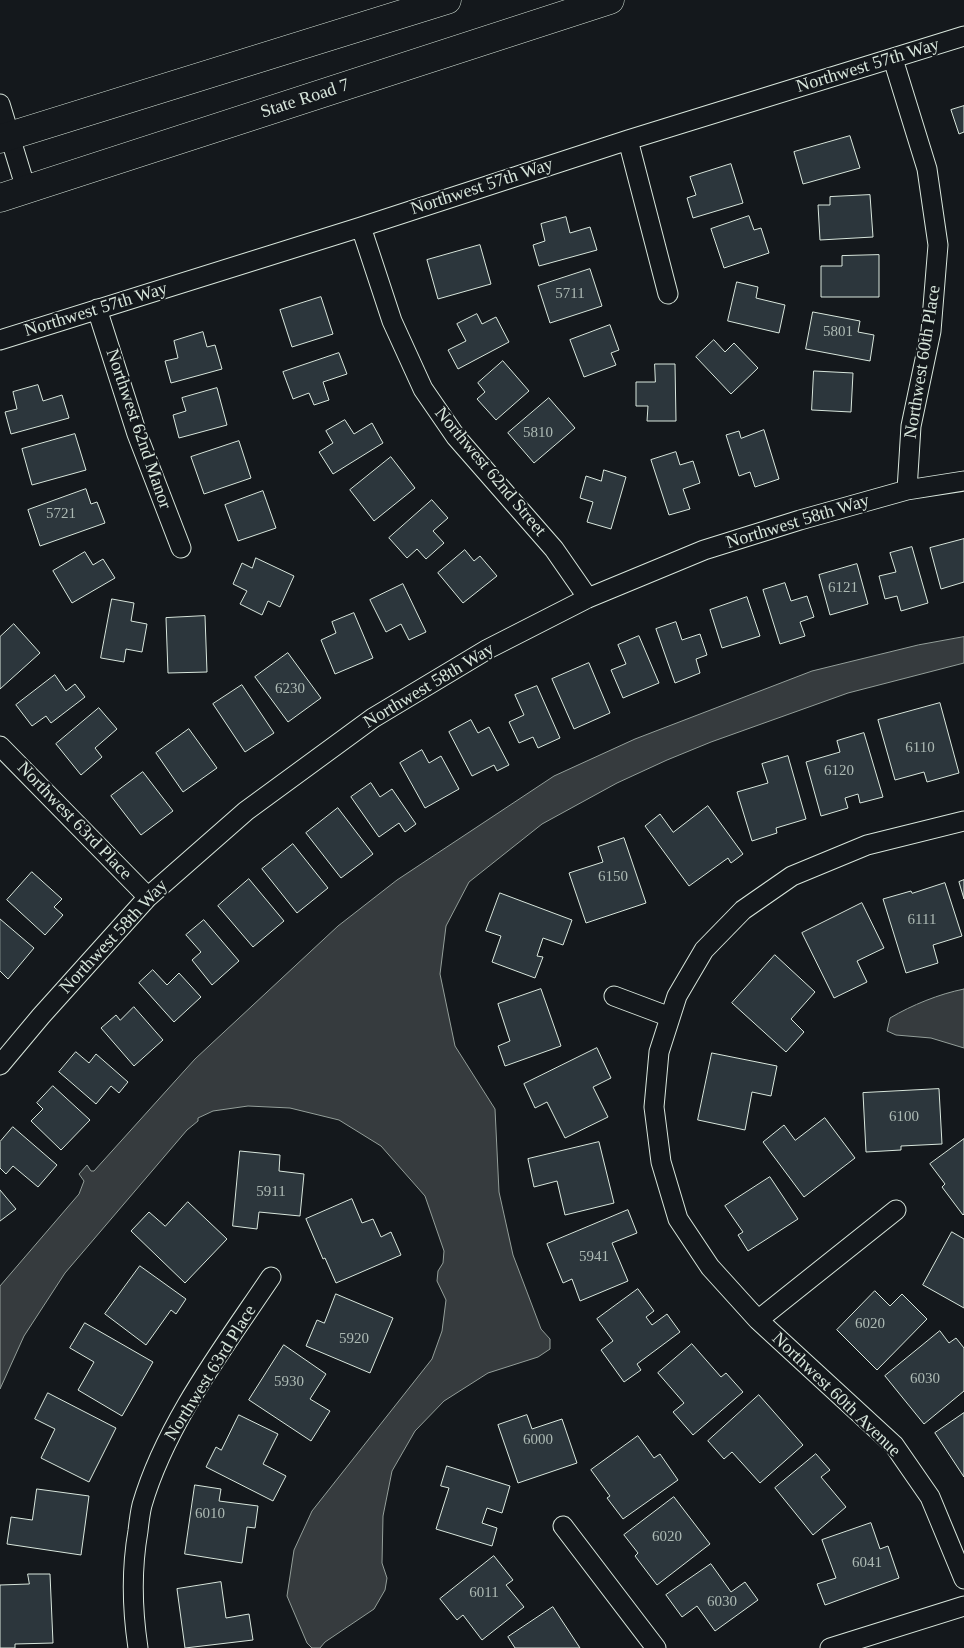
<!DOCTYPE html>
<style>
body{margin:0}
canvas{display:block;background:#14181c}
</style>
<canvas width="964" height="1648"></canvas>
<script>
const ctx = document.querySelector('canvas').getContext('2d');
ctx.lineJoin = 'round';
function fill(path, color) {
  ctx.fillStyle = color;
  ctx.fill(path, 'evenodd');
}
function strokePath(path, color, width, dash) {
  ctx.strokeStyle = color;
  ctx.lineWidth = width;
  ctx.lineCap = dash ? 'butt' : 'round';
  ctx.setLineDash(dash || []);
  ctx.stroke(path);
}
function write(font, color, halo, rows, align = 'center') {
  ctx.font = font + ' "Times New Roman",serif';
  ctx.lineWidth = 4;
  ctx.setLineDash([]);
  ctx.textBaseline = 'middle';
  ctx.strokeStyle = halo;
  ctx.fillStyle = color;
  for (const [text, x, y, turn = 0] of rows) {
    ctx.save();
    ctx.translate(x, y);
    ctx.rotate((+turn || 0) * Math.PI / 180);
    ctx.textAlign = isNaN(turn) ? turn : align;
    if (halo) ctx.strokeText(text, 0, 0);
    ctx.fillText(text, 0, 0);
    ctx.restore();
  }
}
const water = new Path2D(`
 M 964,637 L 964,663 L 848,693 L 711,742 L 667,760 L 617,783 L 542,824 L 469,882 L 446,926 L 440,974 L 455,1046 L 495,1109 L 499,1192 L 513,1255 L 541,1329 L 550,1339 L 550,1349 L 538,1357 L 488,1373 L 444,1401 L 415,1431 L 392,1471 L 383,1516 L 382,1563 L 387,1578 L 385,1590 L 374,1609 L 325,1642 L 320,1648 L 312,1648 L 307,1643 L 287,1596 L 294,1550 L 312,1511 L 432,1359 L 442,1331 L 446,1300 L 437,1281 L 438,1271 L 443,1263 L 444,1251 L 425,1196 L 381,1146 L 339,1120 L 290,1108 L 248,1106 L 213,1111 L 198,1118 L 198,1121 L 187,1130 L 65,1273 L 24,1336 L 0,1389 L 0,1286 L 79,1194 L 84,1181 L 79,1174 L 87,1165 L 91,1171 L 94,1171 L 195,1059 L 338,926 L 397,880 L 554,776 L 635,739 L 812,671 L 918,645 Z
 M 964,989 L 964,1048 L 931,1038 L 896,1035 L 887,1031 L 890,1018 C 912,1005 939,994 964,989 Z`);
const building = new Path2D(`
 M 964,106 L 964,132 L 959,134 L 951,110 Z
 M 850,136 L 860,168 L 803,184 L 794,152 Z
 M 731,164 L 743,203 L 693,218 L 687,198 L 696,195 L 690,177 Z
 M 870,195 L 873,237 L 820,240 L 818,205 L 830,205 L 830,197 Z
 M 749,216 L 754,230 L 761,228 L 769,253 L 724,268 L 711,229 Z
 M 566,217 L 570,233 L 590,227 L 597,250 L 539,266 L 533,245 L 545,241 L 541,224 Z
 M 480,245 L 491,284 L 438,299 L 427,260 Z
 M 879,255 L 879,297 L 821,297 L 821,266 L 842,266 L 842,256 Z
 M 590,269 L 602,306 L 550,323 L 538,286 Z
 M 737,282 L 758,287 L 756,298 L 785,305 L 779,333 L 728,321 Z
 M 321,297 L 333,334 L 292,347 L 280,310 Z
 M 813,312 L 860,321 L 858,332 L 874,335 L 870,361 L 806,349 Z
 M 477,314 L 482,324 L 496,317 L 509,342 L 458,369 L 448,350 L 466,341 L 457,324 Z
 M 610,325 L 619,350 L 611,353 L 616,365 L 584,377 L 570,340 Z
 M 203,332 L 207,347 L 215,345 L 222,369 L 171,383 L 165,361 L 178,358 L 174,341 Z
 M 714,340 L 725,352 L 734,343 L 758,368 L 731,394 L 696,357 Z
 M 339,353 L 347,374 L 323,382 L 329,400 L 314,405 L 309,393 L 293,399 L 283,372 Z
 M 503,361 L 529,391 L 496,420 L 477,399 L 485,392 L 478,383 Z
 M 655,364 L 675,364 L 676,421 L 647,421 L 648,406 L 636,406 L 636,382 L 655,382 Z
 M 814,371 L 853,373 L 851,412 L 812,410 Z
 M 38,385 L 43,401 L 62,395 L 69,418 L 11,434 L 5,412 L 17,409 L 13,392 Z
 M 217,388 L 227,425 L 179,438 L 173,415 L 186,411 L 182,398 Z
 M 549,398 L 575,428 L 534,463 L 508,433 Z
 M 345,420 L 354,434 L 372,423 L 383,443 L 333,474 L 319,452 L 333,443 L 326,431 Z
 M 764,430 L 779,479 L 755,487 L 750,472 L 739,476 L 726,435 L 739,431 L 741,438 Z
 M 75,434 L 86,470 L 32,485 L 22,449 Z
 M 239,441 L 251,478 L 204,494 L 191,457 Z
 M 676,452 L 680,465 L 693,461 L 700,483 L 683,489 L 690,509 L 669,515 L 651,460 Z
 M 391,457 L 415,488 L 374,521 L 350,490 Z
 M 604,470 L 626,477 L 611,529 L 587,522 L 593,502 L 580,498 L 586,476 L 601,481 Z
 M 86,489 L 91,504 L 97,502 L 105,523 L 40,546 L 28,510 Z
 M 263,491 L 276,528 L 238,541 L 225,505 Z
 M 432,500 L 448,518 L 433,531 L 444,543 L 426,559 L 417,549 L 407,558 L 389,538 Z
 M 964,539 L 964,582 L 941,589 L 930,548 Z
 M 912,547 L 928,603 L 901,611 L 897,596 L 885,599 L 879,576 L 896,572 L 890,553 Z
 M 465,550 L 474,561 L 480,556 L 497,576 L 463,603 L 438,573 Z
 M 85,552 L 93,565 L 103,559 L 115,578 L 72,603 L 53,571 Z
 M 256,558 L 294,576 L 280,607 L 268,601 L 262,615 L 240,604 L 247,591 L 233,584 L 242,563 L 252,568 Z
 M 857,564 L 868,604 L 830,615 L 819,575 Z
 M 785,583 L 791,601 L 807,596 L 814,617 L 800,622 L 805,636 L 780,644 L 763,590 Z
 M 403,584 L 426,632 L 409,640 L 401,624 L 386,632 L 370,600 Z
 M 747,597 L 760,636 L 722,648 L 710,610 Z
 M 112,599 L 134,603 L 131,621 L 147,624 L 142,652 L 126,649 L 124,662 L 101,658 Z
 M 354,613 L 373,658 L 335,674 L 321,640 L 336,633 L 332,622 Z
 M 205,616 L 207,672 L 168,673 L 166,618 Z
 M 676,622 L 682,640 L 700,634 L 707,655 L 696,659 L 700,673 L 675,683 L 656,629 Z
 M 14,624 L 40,653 L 0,689 L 0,637 Z
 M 639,636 L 659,683 L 623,698 L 611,670 L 626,664 L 618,645 Z
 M 288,653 L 321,698 L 288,722 L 255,677 Z
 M 589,663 L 610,713 L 574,729 L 552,679 Z
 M 55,675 L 66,691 L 75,684 L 85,697 L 51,723 L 46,716 L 32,726 L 16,705 Z
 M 242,685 L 274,733 L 245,752 L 213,704 Z
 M 537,686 L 560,738 L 538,748 L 533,737 L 519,743 L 509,722 L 524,715 L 515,695 Z
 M 940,703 L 959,773 L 927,782 L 924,772 L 895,780 L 878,720 Z
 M 99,708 L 117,729 L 95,748 L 102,757 L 81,775 L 56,744 Z
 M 471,720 L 478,733 L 489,727 L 509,765 L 497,771 L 494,765 L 472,776 L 449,732 Z
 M 189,729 L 217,768 L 183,792 L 156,753 Z
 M 864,733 L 883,797 L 860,803 L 858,794 L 845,798 L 848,808 L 821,816 L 806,762 L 840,752 L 837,741 Z
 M 422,750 L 429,763 L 441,756 L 459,789 L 425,808 L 400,763 Z
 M 788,756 L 806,819 L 776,828 L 777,833 L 752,841 L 737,792 L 768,783 L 762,764 Z
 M 143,772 L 173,811 L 141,835 L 111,796 Z
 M 371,783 L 380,797 L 392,789 L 416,824 L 405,832 L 399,823 L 379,837 L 351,797 Z
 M 708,806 L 743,854 L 731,863 L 728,858 L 689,886 L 645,826 L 660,814 L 673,832 Z
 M 338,808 L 373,854 L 341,878 L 306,833 Z
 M 624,838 L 646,903 L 586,923 L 569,873 L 603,862 L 598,847 Z
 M 293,844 L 328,888 L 297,913 L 262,869 Z
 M 32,872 L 62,899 L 54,907 L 63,915 L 45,935 L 7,900 Z
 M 249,879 L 284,921 L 253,947 L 218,906 Z
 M 964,880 L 964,899 L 959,882 Z
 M 945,883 L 962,936 L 933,945 L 938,963 L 906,973 L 883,899 L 911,891 L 912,893 Z
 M 500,893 L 572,920 L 563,945 L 543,938 L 537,956 L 543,957 L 535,978 L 492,962 L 501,936 L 486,931 Z
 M 862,903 L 884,948 L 857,961 L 867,982 L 834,998 L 802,933 Z
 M 0,919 L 34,948 L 8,979 L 0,971 Z
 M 204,920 L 239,961 L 212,985 L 192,960 L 201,952 L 186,935 Z
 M 775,955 L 815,992 L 791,1019 L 804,1032 L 786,1052 L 732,1003 Z
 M 153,970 L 167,985 L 179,973 L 201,997 L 174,1022 L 139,983 Z
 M 541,989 L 561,1046 L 505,1066 L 498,1046 L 510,1041 L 498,1004 Z
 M 134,1007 L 163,1040 L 134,1066 L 101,1028 L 116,1015 L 120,1020 Z
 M 597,1048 L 611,1078 L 593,1087 L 608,1117 L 565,1138 L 547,1102 L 535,1108 L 524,1084 Z
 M 76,1052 L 89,1063 L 96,1054 L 128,1082 L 119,1093 L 111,1086 L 96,1104 L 59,1072 Z
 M 712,1053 L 777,1066 L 771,1096 L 752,1092 L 745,1130 L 698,1120 Z
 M 53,1086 L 90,1120 L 61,1150 L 31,1121 L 43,1109 L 37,1103 Z
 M 939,1089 L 942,1144 L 901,1146 L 901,1150 L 866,1152 L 863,1093 Z
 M 825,1118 L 855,1158 L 804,1197 L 763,1142 L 784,1125 L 795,1140 Z
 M 13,1127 L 57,1165 L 38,1187 L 13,1166 L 6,1174 L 0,1168 L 0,1142 Z
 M 964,1139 L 964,1214 L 963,1215 L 942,1187 L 945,1184 L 930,1164 Z
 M 599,1142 L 614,1203 L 565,1215 L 557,1181 L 534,1187 L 528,1159 Z
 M 240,1151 L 280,1155 L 279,1171 L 304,1174 L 300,1216 L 259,1212 L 257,1229 L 233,1226 Z
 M 770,1177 L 798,1219 L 748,1251 L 738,1235 L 743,1232 L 725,1206 Z
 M 0,1190 L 16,1209 L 0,1221 Z
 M 352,1199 L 362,1223 L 373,1219 L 381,1237 L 391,1232 L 401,1255 L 336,1283 L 325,1258 L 323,1259 L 306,1219 Z
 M 188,1202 L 227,1239 L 185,1283 L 131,1231 L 149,1212 L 165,1226 Z
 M 628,1210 L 637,1233 L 612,1243 L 628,1281 L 580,1301 L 572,1279 L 563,1283 L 547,1244 Z
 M 952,1232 L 964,1239 L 964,1308 L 923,1285 Z
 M 140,1266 L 186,1299 L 176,1314 L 171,1310 L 146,1345 L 105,1314 Z
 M 638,1289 L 654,1311 L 646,1317 L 652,1325 L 667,1314 L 680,1332 L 637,1364 L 641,1370 L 624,1382 L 601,1350 L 613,1341 L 597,1319 Z
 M 875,1291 L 890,1306 L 902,1294 L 927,1319 L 877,1370 L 837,1330 Z
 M 336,1294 L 393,1318 L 370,1373 L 306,1346 L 317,1320 L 324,1323 Z
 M 85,1323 L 153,1362 L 122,1416 L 78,1390 L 94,1362 L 70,1348 Z
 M 940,1331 L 949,1343 L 956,1338 L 964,1348 L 964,1391 L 924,1424 L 885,1376 Z
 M 692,1344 L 721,1377 L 726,1373 L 743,1392 L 693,1435 L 673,1412 L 684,1403 L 658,1373 Z
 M 284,1345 L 326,1374 L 310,1399 L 330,1411 L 311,1441 L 249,1400 Z
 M 48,1393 L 116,1428 L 89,1482 L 41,1458 L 55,1429 L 35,1419 Z
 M 759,1395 L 803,1445 L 760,1483 L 732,1452 L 724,1459 L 708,1441 Z
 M 964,1413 L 964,1477 L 935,1433 Z
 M 239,1415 L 278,1434 L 263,1464 L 286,1476 L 273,1501 L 206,1467 L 216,1447 L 221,1450 Z
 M 527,1415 L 532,1429 L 562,1419 L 577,1463 L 518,1483 L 498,1425 Z
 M 638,1436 L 654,1458 L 660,1454 L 678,1480 L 623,1519 L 607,1498 L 610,1496 L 591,1470 Z
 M 816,1454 L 830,1470 L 821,1477 L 846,1507 L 813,1535 L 775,1488 Z
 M 447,1466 L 510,1486 L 502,1513 L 487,1508 L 482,1523 L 497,1528 L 492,1546 L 436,1529 L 449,1488 L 441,1486 Z
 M 195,1485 L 221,1489 L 219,1501 L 258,1506 L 255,1528 L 247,1527 L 242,1563 L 185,1554 Z
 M 37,1489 L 89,1496 L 81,1555 L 7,1544 L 11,1517 L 32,1520 Z
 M 674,1497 L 710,1544 L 657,1585 L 635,1556 L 638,1553 L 624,1535 Z
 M 871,1523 L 880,1549 L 888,1546 L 899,1578 L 825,1605 L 817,1584 L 836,1578 L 822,1540 Z
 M 494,1556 L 513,1580 L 506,1585 L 524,1607 L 482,1640 L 463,1615 L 457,1620 L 440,1599 Z
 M 711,1564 L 731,1592 L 745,1582 L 758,1600 L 715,1631 L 697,1606 L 682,1617 L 666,1595 Z
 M 28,1574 L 50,1574 L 53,1643 L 15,1644 L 15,1648 L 0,1648 L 0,1585 L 29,1584 Z
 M 221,1582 L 226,1618 L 249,1614 L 253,1640 L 185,1648 L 177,1589 Z
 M 553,1607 L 580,1648 L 515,1648 L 508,1637 Z`);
const street = new Path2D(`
 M 893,59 L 927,169 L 938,245 L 931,331 L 911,426 L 907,490
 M 0,104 L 26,189
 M 628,140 L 668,294
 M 361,227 L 392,321 L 423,389 L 456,437 L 554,549 L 588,598
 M 97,309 L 137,434 L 181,548
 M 0,340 L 361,227 L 628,140 L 964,36
 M 0,746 L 148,897
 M 964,821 L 867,845 L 792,876 L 743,910 L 704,950 L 677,996 L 659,1052 L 654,1107 L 661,1162 L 678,1219 L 710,1267 L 758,1320 L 894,1445 L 930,1497 L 964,1579
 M 614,996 L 670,1017
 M 0,1065 L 41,1016 L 148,897 L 246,811 L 373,718 L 488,649 L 588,598 L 704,550 L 800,520 L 907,490 L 964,481
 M 758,1320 L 896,1210
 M 563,1526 L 656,1648
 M 138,1648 C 132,1608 131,1571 138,1531 C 139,1522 140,1513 142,1505 C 166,1423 224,1347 271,1277
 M 830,1648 L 964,1606`);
const primary = new Path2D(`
 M 0,139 L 447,0
 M 0,198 L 610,0`);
const numberNames = [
 ["5711",570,294],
 ["5801",838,332],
 ["5810",538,433],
 ["5721",61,514],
 ["6121",843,588],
 ["6230",290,689],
 ["6110",920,748],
 ["6120",839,771],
 ["6150",613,877],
 ["6111",922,920],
 ["6100",904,1117],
 ["5911",271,1192],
 ["5941",594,1257],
 ["6020",870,1324],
 ["5920",354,1339],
 ["6030",925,1379],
 ["5930",289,1382],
 ["6000",538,1440],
 ["6010",210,1514],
 ["6020",667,1537],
 ["6041",867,1563],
 ["6011",484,1593],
 ["6030",722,1602]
];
const streetNames = [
 ["Northwest 57th Way",868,66,-17],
 ["State Road 7",305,99,-18],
 ["Northwest 57th Way",482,187,-18],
 ["Northwest 57th Way",96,310,-17],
 ["Northwest 60th Place",923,362,-81],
 ["Northwest 62nd Manor",138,429,71],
 ["Northwest 62nd Street",490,472,50],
 ["Northwest 58th Way",798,522,-17],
 ["Northwest 58th Way",429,686,-31],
 ["Northwest 63rd Place",74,821,46],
 ["Northwest 58th Way",114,937,-47],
 ["Northwest 63rd Place",211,1373,-58],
 ["Northwest 60th Avenue",836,1395,44]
];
fill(water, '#363b3e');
strokePath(water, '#939e99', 1);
fill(building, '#2c363c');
strokePath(building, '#d8e6dc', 1);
strokePath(street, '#d8e6dc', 21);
strokePath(primary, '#d8e6dc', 29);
strokePath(street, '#14181c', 19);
strokePath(primary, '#14181c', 28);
write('15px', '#adbab4', null, numberNames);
write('18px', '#d8e6dc', '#14181c', streetNames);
</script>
